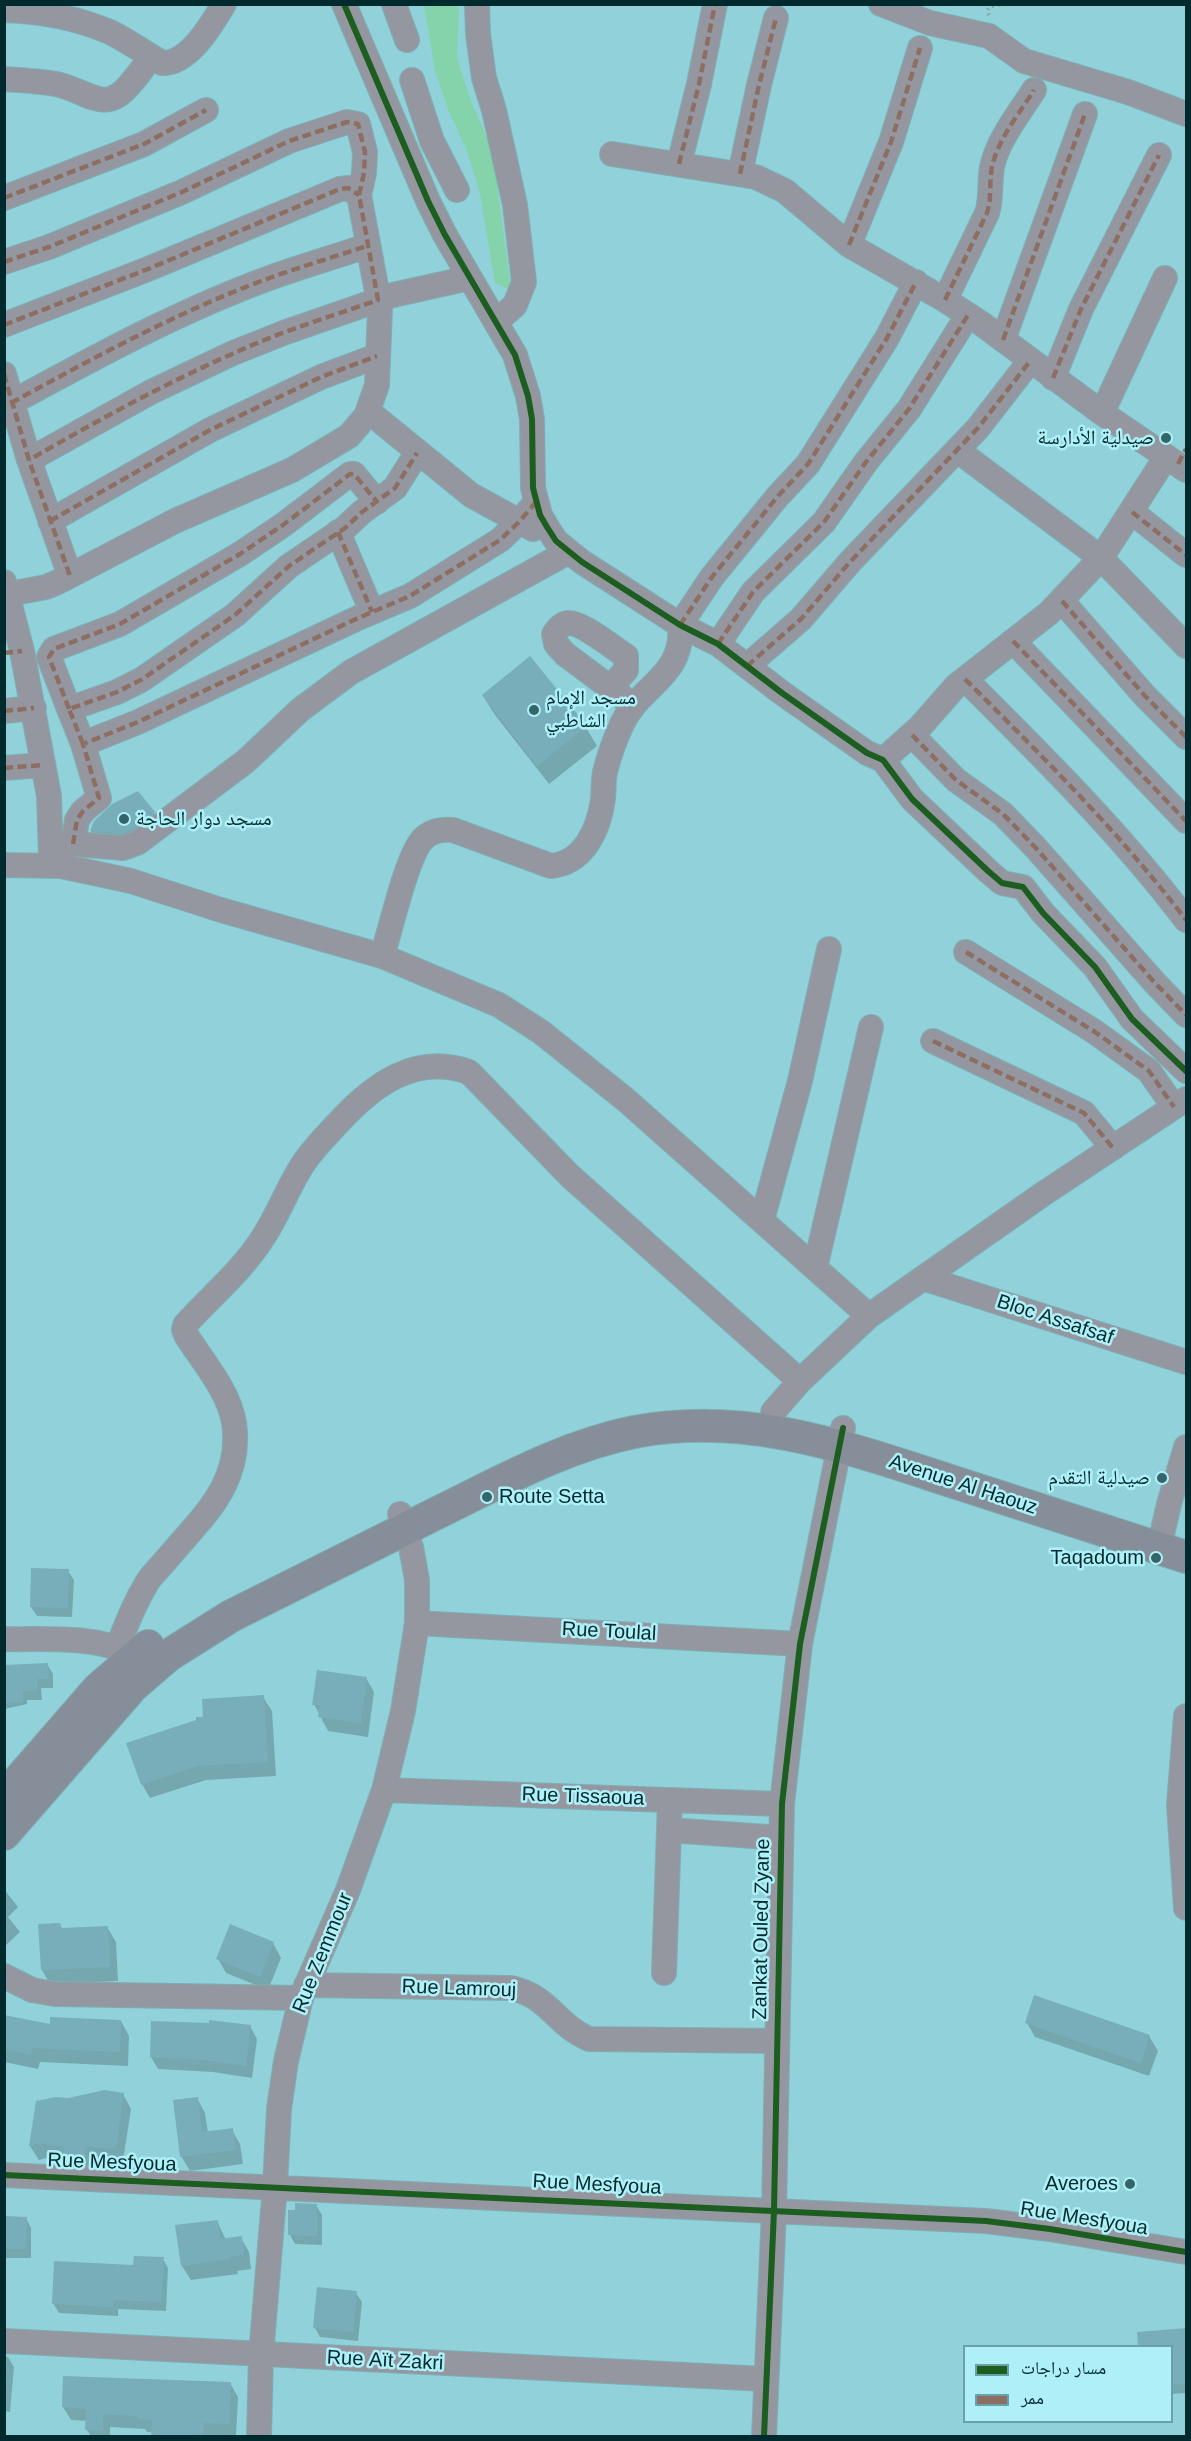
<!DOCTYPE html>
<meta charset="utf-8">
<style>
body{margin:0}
#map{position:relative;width:1191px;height:2441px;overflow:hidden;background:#91d2da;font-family:Arial,"Noto Naskh Arabic",sans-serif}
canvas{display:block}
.frame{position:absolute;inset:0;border:6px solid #012a2e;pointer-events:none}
.legend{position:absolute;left:963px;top:2345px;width:210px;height:78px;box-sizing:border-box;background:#aff0f8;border:2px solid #69a1a7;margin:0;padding:8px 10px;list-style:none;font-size:18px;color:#012a2e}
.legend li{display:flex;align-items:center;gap:12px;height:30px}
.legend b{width:30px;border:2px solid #69a1a7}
</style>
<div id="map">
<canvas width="1191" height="2441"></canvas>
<div class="frame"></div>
<ul class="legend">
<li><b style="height:8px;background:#1b5e20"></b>مسار دراجات</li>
<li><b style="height:8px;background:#8d6e63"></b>ممر</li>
</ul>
</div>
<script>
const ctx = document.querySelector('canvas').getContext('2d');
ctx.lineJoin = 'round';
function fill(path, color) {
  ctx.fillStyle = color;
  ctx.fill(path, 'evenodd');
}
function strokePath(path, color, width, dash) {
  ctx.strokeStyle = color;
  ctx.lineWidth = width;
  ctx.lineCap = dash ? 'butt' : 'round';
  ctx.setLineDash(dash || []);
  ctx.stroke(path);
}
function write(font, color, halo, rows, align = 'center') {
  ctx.font = font + ' Arial,"Noto Naskh Arabic",sans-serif';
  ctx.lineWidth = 5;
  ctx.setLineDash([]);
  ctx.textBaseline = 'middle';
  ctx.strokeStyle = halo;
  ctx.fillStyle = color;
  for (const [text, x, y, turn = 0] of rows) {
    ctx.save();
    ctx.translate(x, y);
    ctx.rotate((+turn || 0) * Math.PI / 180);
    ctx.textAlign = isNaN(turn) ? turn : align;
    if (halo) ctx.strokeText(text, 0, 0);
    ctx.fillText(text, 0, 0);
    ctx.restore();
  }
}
const green = new Path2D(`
 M 424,5 L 459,5 L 457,58 L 471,101 L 488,140 L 496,176 L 511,290 L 495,283 L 480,194 L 467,151 L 449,112 L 435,71 Z`);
const shadow = new Path2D(`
 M 483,696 L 585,726 L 597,746 L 549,784 L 495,715 Z
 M 154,813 L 162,827 L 99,845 L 91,831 Z
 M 68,1571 L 74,1580 L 72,1617 L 37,1616 L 31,1607 Z
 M 47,1664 L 53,1674 L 53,1688 L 41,1688 L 42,1700 L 27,1700 L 27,1704 L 5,1709 L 4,1666 Z
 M 366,1678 L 374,1692 L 368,1737 L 328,1731 L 314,1704 Z
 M 263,1697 L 272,1711 L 276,1776 L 206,1780 L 150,1798 L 142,1784 L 205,1718 Z
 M 4,1889 L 18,1907 L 8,1917 L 20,1932 L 4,1947 Z
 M 60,1924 L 63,1930 L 107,1927 L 116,1942 L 118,1981 L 50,1984 L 42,1970 Z
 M 273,1943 L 281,1958 L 268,1990 L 226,1973 L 218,1959 Z
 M 4,2016 L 52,2026 L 121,2021 L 129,2036 L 128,2066 L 40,2062 L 38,2069 L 4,2062 Z
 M 153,2022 L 250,2026 L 257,2039 L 252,2078 L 213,2072 L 158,2069 L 151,2057 Z
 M 1027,2023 L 1149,2036 L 1158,2051 L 1149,2076 L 1035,2037 Z
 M 123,2094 L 131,2109 L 123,2161 L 116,2163 L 94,2160 L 91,2178 L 71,2177 L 63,2163 L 64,2159 L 50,2157 L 39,2160 L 30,2146 L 68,2100 Z
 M 197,2098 L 205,2113 L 208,2133 L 232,2130 L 240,2144 L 243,2164 L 190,2171 L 181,2156 Z
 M 316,2205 L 322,2215 L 322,2245 L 295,2244 L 290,2235 L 296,2211 Z
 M 4,2218 L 26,2218 L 31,2228 L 31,2258 L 4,2258 Z
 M 217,2221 L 226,2240 L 241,2238 L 249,2252 L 251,2269 L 237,2271 L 238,2274 L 191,2280 L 182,2266 Z
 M 163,2259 L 168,2268 L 166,2311 L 118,2309 L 118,2316 L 59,2313 L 53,2303 L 134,2267 Z
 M 356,2293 L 362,2302 L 358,2341 L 320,2337 L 315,2328 Z
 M 1186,2329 L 1186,2393 L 1172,2394 L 1172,2346 L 1140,2346 L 1138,2334 Z
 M 4,2356 L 8,2357 L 14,2367 L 10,2412 L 4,2411 Z
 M 230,2383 L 238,2397 L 236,2436 L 152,2436 L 153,2432 L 147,2432 L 145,2429 L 110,2427 L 110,2436 L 91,2436 L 87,2430 L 87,2421 L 71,2420 L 63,2407 Z`);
const building = new Path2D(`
 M 530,656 L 587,726 L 537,766 L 482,695 Z
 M 138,791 L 155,812 L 130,830 L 121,834 L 90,831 L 94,821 L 112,804 Z
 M 31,1568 L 69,1569 L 68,1608 L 30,1607 Z
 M 48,1663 L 49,1679 L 37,1679 L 37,1691 L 23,1691 L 23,1702 L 4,1703 L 4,1665 Z
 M 317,1670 L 367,1677 L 361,1723 L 318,1717 L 320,1705 L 312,1705 Z
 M 264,1695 L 268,1762 L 197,1766 L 141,1785 L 126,1743 L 196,1720 L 196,1717 L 203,1717 L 202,1699 Z
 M 60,1923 L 61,1928 L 108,1926 L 110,1967 L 41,1970 L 38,1924 Z
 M 230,1924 L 274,1942 L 260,1977 L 216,1959 Z
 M 1034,1995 L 1150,2035 L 1141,2063 L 1025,2023 Z
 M 4,2015 L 50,2024 L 50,2017 L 121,2020 L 120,2052 L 32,2048 L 31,2055 L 4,2049 Z
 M 209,2020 L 251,2025 L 246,2066 L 205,2060 L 150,2057 L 151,2021 L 209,2023 Z
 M 105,2090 L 124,2093 L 116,2147 L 107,2149 L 86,2146 L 84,2163 L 80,2164 L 62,2163 L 64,2147 L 41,2143 L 29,2146 L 36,2101 L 56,2097 L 68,2098 Z
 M 198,2097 L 202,2132 L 233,2128 L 235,2150 L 180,2157 L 173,2100 Z
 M 295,2203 L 317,2204 L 317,2236 L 288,2235 L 288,2210 L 295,2210 Z
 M 4,2216 L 27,2217 L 26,2249 L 4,2249 Z
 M 218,2220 L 220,2239 L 242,2236 L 244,2255 L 230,2257 L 230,2259 L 181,2266 L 175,2225 Z
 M 134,2256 L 164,2257 L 161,2302 L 114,2300 L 113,2307 L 52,2304 L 54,2261 L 133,2265 Z
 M 317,2287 L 357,2291 L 353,2332 L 313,2328 Z
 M 1186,2328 L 1186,2384 L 1172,2385 L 1172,2346 L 1138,2346 L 1137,2332 Z
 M 63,2376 L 231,2382 L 229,2424 L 204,2423 L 203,2436 L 151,2436 L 152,2420 L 138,2419 L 138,2416 L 103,2414 L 103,2431 L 85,2430 L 86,2409 L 62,2407 Z`);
const path = new Path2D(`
 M 989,15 L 987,11 L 989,7 L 1002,4`);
const minor = new Path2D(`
 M 344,4 L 428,201 L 445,235 L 515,355 L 528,396 L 532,419 L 533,488 L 540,515 L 547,527 L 556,541 L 582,562 L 680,625 L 718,644 L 782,693 L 867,753 L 883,760 L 912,799 L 988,871 L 1002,883 L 1023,887 L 1043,913 L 1095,967 L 1132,1019 L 1186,1071
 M 394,4 L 407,40
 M 477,4 L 478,34 L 484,78 L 494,110 L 515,205 L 524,282 L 515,305 L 497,321
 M 881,4 L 930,23 L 989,36 L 1024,61 L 1128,92 L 1186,114
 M 4,10 C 40,11 77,18 110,32 C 128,41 145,53 162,63 C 189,64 212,24 224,4
 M 4,79 C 21,80 40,81 56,84 C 89,91 105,116 131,83 C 139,74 145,67 150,56
 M 412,80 L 432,141 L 457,190
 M 612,154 L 756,177 L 785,191 L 849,245 L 945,300 L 982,324 L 1102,413 L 1186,470
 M 679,164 L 699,84 L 715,4
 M 740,174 L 759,85 L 776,18
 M 4,198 L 144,144 L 206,110
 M 849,245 L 891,142 L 920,48
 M 4,262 L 49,247 L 182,192 L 289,141 L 347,122 L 358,124 L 365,152 L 364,173 L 359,195 L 380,308 L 377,385 L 366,416 L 349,436 L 292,470 L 175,521 L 58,582 L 46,587 L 4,595
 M 945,300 L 987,213 C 992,198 989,183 992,167 C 998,139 1019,114 1034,90
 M 4,325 L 148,269 L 340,189 L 348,188 L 359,195
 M 1003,340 L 1085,114
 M 4,374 L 29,460 L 70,576
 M 1053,378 L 1081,309 L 1159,155
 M 11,403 C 97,356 183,309 275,276 C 306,265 337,256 367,246
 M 368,411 L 471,495 L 533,529
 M 1102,413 L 1165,278
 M 1166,457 L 1101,558 L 1186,646
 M 29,460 L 151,392 L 233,353 L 286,332 L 393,295 L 469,278
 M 1132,512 L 1186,555
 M 50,521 L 210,430 L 321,377 L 377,356
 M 338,532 L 372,612
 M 4,582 L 22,651 L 49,796 L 51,857
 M 1062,601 L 1145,696 L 1186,737
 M 1013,641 L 1186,821
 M 718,644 L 753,592 L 824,522 L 866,462 L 909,409 L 968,315
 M 747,666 L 801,619 L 849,563 L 978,428 L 1030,361
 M 965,679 C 1042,756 1120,833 1186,920
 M 610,688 L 626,670 L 626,656 C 613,648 582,622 568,623 C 561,624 558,629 554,634 L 556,644 L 565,654 L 633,705
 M 69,709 L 49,657 L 54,649 L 120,624 L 240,554 L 283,525 L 350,474 L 354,474 L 377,502
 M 4,711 L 34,708
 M 912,735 L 956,780 L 1003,814 L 1035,847 L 1155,983 L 1186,1015
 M 83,744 L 69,709 L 117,692 L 141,680 L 235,615 L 289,566 L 345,528 L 362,512 L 395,488 L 417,453
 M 883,760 L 919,728 L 956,686 L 1049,613 L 1101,558 L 957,450
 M 4,768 L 43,765
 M 52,842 L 123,848 L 137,843 L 246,761 L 300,710 L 351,672 L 568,552
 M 73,844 L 77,820 L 83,811 L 99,798 L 83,744 L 138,722 L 358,618 L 410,596 L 500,540 L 519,522 L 536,502
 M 4,865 L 61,866 L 131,881 L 221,910 L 382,956 L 499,1005 L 541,1032 L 626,1100 L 869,1316
 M 966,952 L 1095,1032 L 1149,1071 L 1174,1107
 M 382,956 C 391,929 406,859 422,840 C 430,831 442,829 453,830 L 551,866 C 584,863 599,829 603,799 C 604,790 603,781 605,772 C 609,756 615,739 622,724 C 639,686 685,676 680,625 L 712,577 L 778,496 L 808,464 L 887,338 L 916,282
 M 933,1041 L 1084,1113 L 1113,1148
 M 762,1220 L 800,1081 L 829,949
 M 815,1268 L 871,1027
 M 923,1278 L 1186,1362
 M 773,1412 L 800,1381 L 869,1316 L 1043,1194 L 1186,1099
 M 1159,1548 L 1169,1504 L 1186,1447
 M 417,1623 L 800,1644
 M 4,1639 C 46,1640 94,1635 132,1654
 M 118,1647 C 126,1624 135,1602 148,1581 C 153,1574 160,1567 166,1560 C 201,1518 243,1484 234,1423 C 229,1391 203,1362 186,1335 L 184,1330 L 185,1325 C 212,1295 243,1270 264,1236 C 279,1213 288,1187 303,1164 C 313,1149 326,1136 338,1123 C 373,1085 415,1053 469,1072 L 570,1176 L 800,1381
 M 1186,1716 L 1179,1805 L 1186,1908
 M 384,1790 L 782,1804
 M 669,1830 L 781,1838
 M 664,1973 L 670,1800
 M 4,1976 L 32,1990 L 55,1994 L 301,1998
 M 306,1985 L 511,1988 C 549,1996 556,2025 589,2039 L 776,2041
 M 4,2175 L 986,2221 L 1050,2229 L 1186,2252
 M 4,2341 L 766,2379
 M 259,2436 L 261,2355 L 275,2186 L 279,2109 L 286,2061 L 301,1998 L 348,1890 L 384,1790 L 403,1711 L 417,1623 L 417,1580 L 411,1547 L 400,1514
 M 764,2436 L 774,2211 L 782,1804 L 800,1644 L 843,1428`);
const major = new Path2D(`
 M 4,1797 L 98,1689 L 148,1646
 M 4,1834 L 132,1687 L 169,1655 L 231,1616 C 301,1581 371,1546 441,1511 C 504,1480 565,1446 634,1432 C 751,1410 854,1450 963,1485 C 1037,1509 1112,1533 1186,1557`);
const quiet = new Path2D(`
 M 679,164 L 699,84 L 715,4
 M 740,174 L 759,85 L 776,18
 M 4,198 L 144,144 L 206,110
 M 849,245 L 891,142 L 920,48
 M 4,262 L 49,247 L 182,192 L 289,141 L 347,122 L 358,124 L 365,152 L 364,173 L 359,195 L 378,300 C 329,317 279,332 232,354 C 162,385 95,422 29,460
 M 945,300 L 987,213 C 992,198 989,183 992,167 C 998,139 1019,114 1034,90
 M 4,325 L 148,269 L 340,189 L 348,188 L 359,195
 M 1003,340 L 1085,114
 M 4,374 L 29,460 L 70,576
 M 1053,378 L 1081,309 L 1159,155
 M 11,403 C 97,356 183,309 275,276 C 306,265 337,256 367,246
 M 1178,464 L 1186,449
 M 1132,512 L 1186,555
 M 50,521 L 210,430 L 321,377 L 377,356
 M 338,532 L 372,612
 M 1062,601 L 1145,696 L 1186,737
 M 680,625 L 712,577 L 778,496 L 808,464 L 887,338 L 916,282
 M 1013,641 L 1186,821
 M 718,644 L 753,592 L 824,522 L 866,462 L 909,409 L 968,315
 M 4,653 L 22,651
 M 747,666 L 801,619 L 849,563 L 978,428 L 1030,361
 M 965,679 C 1042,756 1120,833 1186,920
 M 69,709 L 49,657 L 54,649 L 120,624 L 240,554 L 283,525 L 350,474 L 354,474 L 377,502
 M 4,711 L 34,708
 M 912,735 L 956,780 L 1003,814 L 1035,847 L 1155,983 L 1186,1015
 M 83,744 L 69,709 L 117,692 L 141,680 L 235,615 L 289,566 L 345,528 L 362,512 L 395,488 L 417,453
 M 4,768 L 43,765
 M 73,844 L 77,820 L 83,811 L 99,798 L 83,744 L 138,722 L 358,618 L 410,596 L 500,540 L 519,522 L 536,502
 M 966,952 L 1095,1032 L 1149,1071 L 1174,1107
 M 933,1041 L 1084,1113 L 1113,1148`);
const cycleway = new Path2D(`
 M 344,4 L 428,201 L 445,235 L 515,355 L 528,396 L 532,419 L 533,488 L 540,515 L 547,527 L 556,541 L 582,562 L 680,625 L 718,644 L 782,693 L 867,753 L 883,760 L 912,799 L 988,871 L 1002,883 L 1023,887 L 1043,913 L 1095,967 L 1132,1019 L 1186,1071
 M 4,2175 L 986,2221 L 1050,2229 L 1186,2252
 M 764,2436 L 774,2211 L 782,1804 L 800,1644 L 843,1428`);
const markers = [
 [1166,438,6,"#33656a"],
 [534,710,6,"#33656a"],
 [124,819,6,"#33656a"],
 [1162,1478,6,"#33656a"],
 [487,1497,6,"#33656a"],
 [1156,1558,6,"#33656a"],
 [1130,2184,6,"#33656a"]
];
const poiNames = [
 ["صيدلية الأدارسة",1154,438],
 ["مسجد الإمام",546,698,"left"],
 ["الشاطبي",546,721,"left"],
 ["مسجد دوار الحاجة",136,819,"left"],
 ["صيدلية التقدم",1150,1478],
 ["Route Setta",499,1497,"left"],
 ["Taqadoum",1144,1558],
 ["Averoes",1118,2184]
];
const streetNames = [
 ["Bloc Assafsaf",1055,1320,18],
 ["Avenue Al Haouz",963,1485,18],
 ["Rue Toulal",609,1632,3],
 ["Rue Tissaoua",583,1797,2],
 ["Zankat Ouled Zyane",762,1929,-89],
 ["Rue Zemmour",323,1953,-68],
 ["Rue Lamrouj",459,1989,2],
 ["Rue Mesfyoua",112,2163,2],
 ["Rue Mesfyoua",597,2185,3],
 ["Rue Mesfyoua",1084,2219,9],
 ["Rue Aït Zakri",385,2361,3]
];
fill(green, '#85d3ab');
fill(shadow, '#0003');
fill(building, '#77aeba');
strokePath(minor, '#7dafb5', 26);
strokePath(major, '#7dafb5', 34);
strokePath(path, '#8e9ea5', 4, [1.5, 4.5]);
strokePath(minor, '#9597a0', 24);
strokePath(major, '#858e99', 32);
strokePath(quiet, '#8d6e63', 4.5, [9, 4.5]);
strokePath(cycleway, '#1b5e20', 6);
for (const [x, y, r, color] of markers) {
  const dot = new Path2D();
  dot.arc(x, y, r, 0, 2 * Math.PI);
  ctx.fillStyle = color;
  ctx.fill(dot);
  strokePath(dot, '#aff0f8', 2);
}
write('20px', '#012a2e', '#aff0f8', poiNames, 'right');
write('20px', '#012a2e', '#aff0f8', streetNames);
</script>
